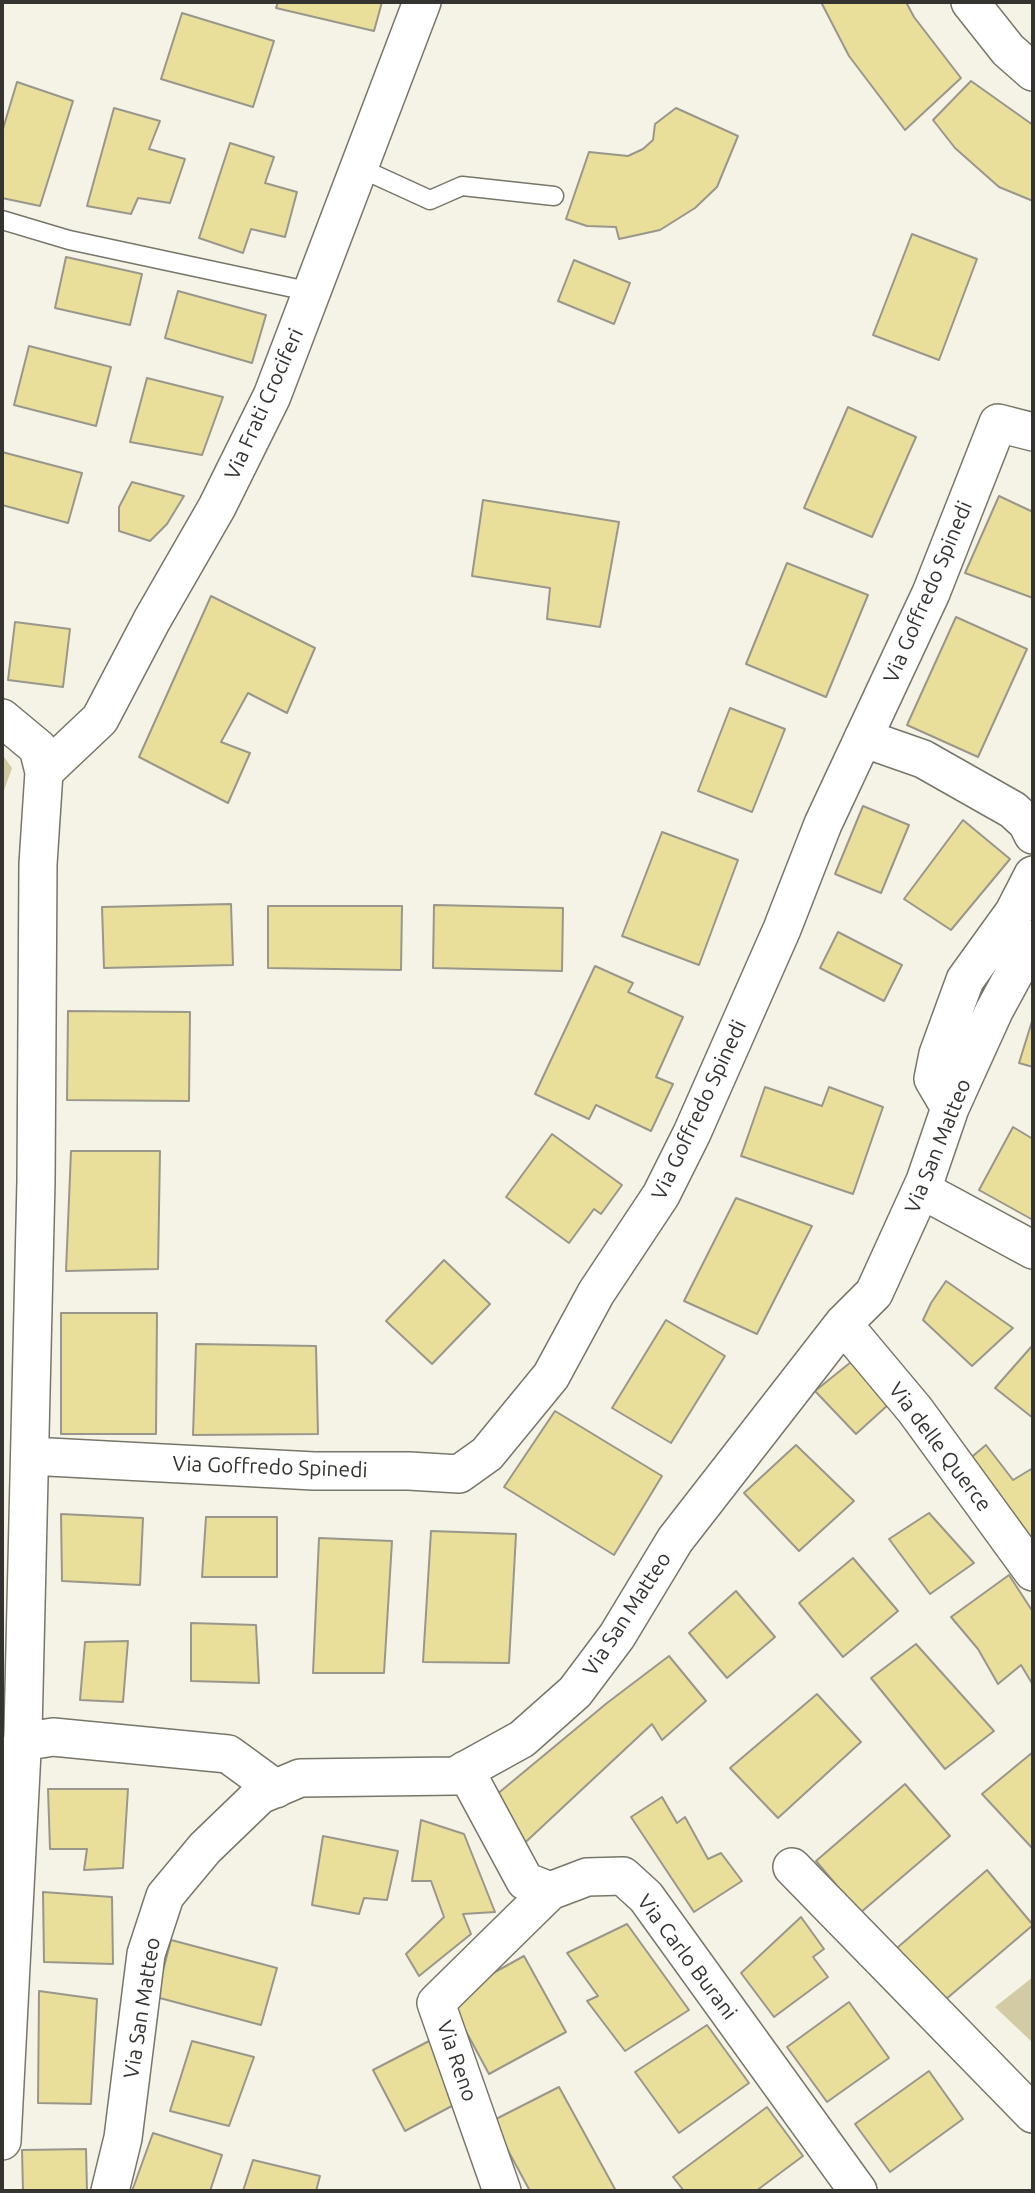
<!DOCTYPE html>
<style>
body{margin:0}
#map{position:relative;width:1035px;height:2193px;overflow:hidden;background:#f5f3e6;font-family:Ubuntu,sans-serif}
canvas{display:block}
.frame{position:absolute;inset:0;border:4px solid #34332f;pointer-events:none}
</style>
<div id="map">
<canvas width="1035" height="2193"></canvas>
<div class="frame"></div>
</div>
<script>
const ctx = document.querySelector('canvas').getContext('2d');
ctx.lineJoin = 'round';
function fill(path, color) {
  ctx.fillStyle = color;
  ctx.fill(path, 'evenodd');
}
function strokePath(path, color, width, dash) {
  ctx.strokeStyle = color;
  ctx.lineWidth = width;
  ctx.lineCap = dash ? 'butt' : 'round';
  ctx.setLineDash(dash || []);
  ctx.stroke(path);
}
function write(font, color, halo, rows, align = 'center') {
  ctx.font = font + ' Ubuntu,sans-serif';
  ctx.lineWidth = 5;
  ctx.setLineDash([]);
  ctx.textBaseline = 'middle';
  ctx.strokeStyle = halo;
  ctx.fillStyle = color;
  for (const [text, x, y, turn = 0] of rows) {
    ctx.save();
    ctx.translate(x, y);
    ctx.rotate((+turn || 0) * Math.PI / 180);
    ctx.textAlign = isNaN(turn) ? turn : align;
    if (halo) ctx.strokeText(text, 0, 0);
    ctx.fillText(text, 0, 0);
    ctx.restore();
  }
}
const green = new Path2D(`
 M 2,754 L 12,768 L 2,796 Z
 M 1033,1977 L 1033,2043 L 995,2007 Z`);
const building = new Path2D(`
 M 278,2 L 382,2 L 374,31 L 276,8 Z
 M 821,2 L 906,2 L 914,17 L 961,78 L 905,130 L 849,56 Z
 M 182,13 L 274,41 L 253,107 L 161,79 Z
 M 971,81 L 1033,125 L 1033,201 L 999,187 L 955,148 L 933,120 Z
 M 17,82 L 73,101 L 40,206 L 2,198 L 2,132 Z
 M 114,108 L 160,121 L 149,149 L 185,159 L 170,203 L 138,198 L 131,214 L 87,206 Z
 M 676,108 L 738,136 L 717,187 L 695,208 L 660,230 L 619,239 L 616,227 L 587,226 L 566,219 L 589,152 L 628,156 L 643,149 L 653,140 L 655,124 Z
 M 230,143 L 274,157 L 265,183 L 297,192 L 285,237 L 251,229 L 243,253 L 199,238 Z
 M 912,234 L 977,259 L 939,360 L 873,335 Z
 M 66,257 L 142,274 L 130,325 L 55,308 Z
 M 574,260 L 630,283 L 614,324 L 558,301 Z
 M 178,291 L 266,315 L 252,363 L 165,338 Z
 M 29,346 L 111,367 L 96,426 L 14,405 Z
 M 147,378 L 223,397 L 202,455 L 130,442 Z
 M 848,407 L 916,437 L 872,537 L 804,508 Z
 M 2,452 L 82,473 L 68,523 L 2,505 Z
 M 132,482 L 184,496 L 167,524 L 150,541 L 119,531 L 119,507 Z
 M 999,496 L 1033,512 L 1033,598 L 965,573 Z
 M 483,500 L 619,522 L 600,627 L 547,619 L 550,588 L 472,576 Z
 M 787,563 L 868,595 L 826,697 L 746,664 Z
 M 211,596 L 315,648 L 287,713 L 248,693 L 221,742 L 250,753 L 228,803 L 139,757 Z
 M 956,617 L 1027,649 L 978,757 L 907,725 Z
 M 15,622 L 70,629 L 63,687 L 8,680 Z
 M 730,708 L 785,729 L 752,812 L 698,791 Z
 M 863,806 L 909,825 L 881,893 L 835,874 Z
 M 963,820 L 1010,859 L 951,930 L 904,899 Z
 M 662,832 L 738,860 L 699,965 L 622,936 Z
 M 231,904 L 233,965 L 104,968 L 102,907 Z
 M 434,905 L 563,908 L 562,971 L 433,968 Z
 M 268,906 L 402,906 L 401,970 L 268,968 Z
 M 838,932 L 902,965 L 884,1001 L 820,968 Z
 M 595,966 L 633,983 L 628,992 L 683,1017 L 656,1077 L 673,1084 L 651,1131 L 596,1105 L 589,1119 L 535,1094 Z
 M 68,1011 L 190,1012 L 189,1101 L 67,1100 Z
 M 1033,1018 L 1033,1067 L 1019,1063 Z
 M 765,1087 L 822,1106 L 829,1087 L 883,1107 L 853,1194 L 741,1156 Z
 M 1013,1127 L 1033,1139 L 1033,1220 L 979,1190 Z
 M 552,1134 L 622,1185 L 601,1214 L 594,1209 L 569,1243 L 506,1197 Z
 M 71,1151 L 160,1151 L 158,1269 L 66,1271 Z
 M 736,1198 L 812,1226 L 757,1334 L 684,1301 Z
 M 444,1260 L 490,1304 L 432,1364 L 386,1321 Z
 M 946,1281 L 1013,1328 L 972,1366 L 923,1320 L 931,1303 Z
 M 61,1313 L 157,1313 L 156,1434 L 61,1434 Z
 M 666,1320 L 725,1356 L 671,1443 L 612,1408 Z
 M 196,1344 L 316,1346 L 318,1434 L 193,1435 Z
 M 1032,1346 L 1033,1347 L 1033,1418 L 995,1388 Z
 M 851,1362 L 889,1404 L 856,1434 L 815,1391 Z
 M 555,1411 L 662,1476 L 614,1555 L 504,1487 Z
 M 796,1445 L 854,1501 L 799,1551 L 744,1493 Z
 M 986,1445 L 1013,1480 L 1033,1468 L 1033,1560 L 962,1465 Z
 M 929,1513 L 974,1563 L 930,1594 L 889,1539 Z
 M 61,1514 L 143,1518 L 140,1585 L 62,1581 Z
 M 206,1517 L 277,1517 L 277,1577 L 202,1577 Z
 M 431,1531 L 516,1534 L 509,1663 L 423,1662 Z
 M 319,1538 L 392,1541 L 384,1673 L 313,1673 Z
 M 853,1558 L 898,1611 L 843,1657 L 799,1603 Z
 M 1009,1575 L 1033,1612 L 1033,1685 L 1021,1665 L 998,1684 L 978,1649 L 951,1617 Z
 M 736,1591 L 775,1637 L 727,1678 L 689,1633 Z
 M 191,1623 L 256,1625 L 259,1683 L 191,1681 Z
 M 128,1641 L 123,1702 L 80,1700 L 85,1642 Z
 M 916,1644 L 994,1731 L 945,1769 L 871,1678 Z
 M 669,1656 L 706,1701 L 662,1740 L 652,1724 L 515,1852 L 490,1800 L 607,1703 Z
 M 817,1694 L 861,1742 L 778,1818 L 730,1768 Z
 M 1033,1752 L 1033,1849 L 982,1794 Z
 M 905,1784 L 950,1836 L 860,1913 L 816,1861 Z
 M 48,1789 L 128,1789 L 123,1868 L 84,1870 L 87,1849 L 50,1849 Z
 M 662,1797 L 677,1823 L 685,1817 L 708,1859 L 721,1853 L 742,1881 L 694,1912 L 631,1817 Z
 M 421,1820 L 464,1834 L 495,1912 L 463,1914 L 471,1934 L 419,1976 L 406,1954 L 444,1917 L 431,1881 L 412,1881 Z
 M 323,1836 L 398,1851 L 387,1900 L 364,1898 L 359,1914 L 312,1905 Z
 M 987,1870 L 1033,1925 L 945,2000 L 897,1948 Z
 M 43,1892 L 112,1897 L 113,1964 L 44,1962 Z
 M 801,1917 L 824,1949 L 813,1957 L 828,1977 L 774,2017 L 741,1973 Z
 M 627,1924 L 689,2010 L 625,2051 L 587,2001 L 598,1996 L 567,1953 Z
 M 171,1940 L 277,1968 L 261,2025 L 156,1997 Z
 M 524,1956 L 566,2032 L 489,2074 L 448,1998 Z
 M 39,1991 L 97,1999 L 91,2104 L 38,2103 Z
 M 849,2002 L 889,2058 L 827,2102 L 787,2047 Z
 M 707,2025 L 749,2083 L 679,2133 L 635,2072 Z
 M 431,2040 L 463,2100 L 405,2131 L 373,2070 Z
 M 192,2041 L 254,2057 L 229,2126 L 170,2111 Z
 M 929,2071 L 963,2119 L 890,2172 L 855,2124 Z
 M 559,2087 L 616,2191 L 530,2191 L 492,2121 Z
 M 767,2107 L 803,2156 L 756,2191 L 684,2191 L 673,2177 Z
 M 153,2133 L 222,2155 L 210,2191 L 132,2191 Z
 M 86,2149 L 87,2191 L 23,2191 L 22,2150 Z
 M 253,2160 L 320,2176 L 316,2191 L 243,2191 Z`);
const lane = new Path2D(`
 M 360,168 L 430,200 L 462,186 L 554,196
 M 2,220 L 69,240 L 312,292`);
const street = new Path2D(`
 M 970,2 L 1008,50 L 1033,72
 M 2,718 L 38,748 L 44,772 L 38,864 L 36,1181 L 23,1732 L 2,2141
 M 863,738 L 923,759 L 1013,810 L 1027,823 L 1033,835
 M 44,772 L 100,719 L 152,620 L 217,507 L 272,396 L 422,2
 M 950,1108 L 933,1079 L 938,1054 L 965,980 L 1014,912 L 1033,875
 M 922,1190 L 1033,1250
 M 843,1324 L 915,1410 L 1033,1572
 M 30,1456 L 314,1471 L 409,1471 L 459,1474 L 487,1454 L 551,1376 L 596,1293 L 661,1195 L 692,1133 L 782,929 L 823,824 L 931,593 L 998,423 L 1033,432
 M 22,1742 L 53,1737 L 228,1754 L 276,1789
 M 465,1770 L 525,1881 L 550,1891 L 587,1877 L 623,1876 L 646,1897 L 858,2191
 M 792,1867 L 1033,2114
 M 110,2191 L 123,2138 L 146,1954 L 165,1896 L 205,1848 L 260,1795 L 300,1778 L 455,1776 L 522,1739 L 575,1692 L 617,1636 L 675,1540 L 843,1324 L 874,1293 L 925,1181 L 950,1108 L 994,1011 L 1033,939
 M 502,2191 L 436,2003 L 550,1891`);
const streetNames = [
 ["Via Frati Crociferi",264,404,-66],
 ["Via Goffredo Spinedi",928,592,-67],
 ["Via Goffredo Spinedi",699,1110,-65],
 ["Via San Matteo",938,1146,-68],
 ["Via delle Querce",940,1447,53],
 ["Via Goffredo Spinedi",270,1467,2],
 ["Via San Matteo",627,1614,-57],
 ["Via Carlo Burani",687,1957,53],
 ["Via San Matteo",142,2008,-81],
 ["Via Reno",457,2061,71]
];
fill(green, '#d2cba3');
fill(building, '#eade9b');
strokePath(building, '#99978b', 2);
strokePath(lane, '#77766a', 21);
strokePath(street, '#77766a', 40);
strokePath(lane, '#fff', 18);
strokePath(street, '#fff', 37);
write('21px', '#34332f', '#fff', streetNames);
</script>
